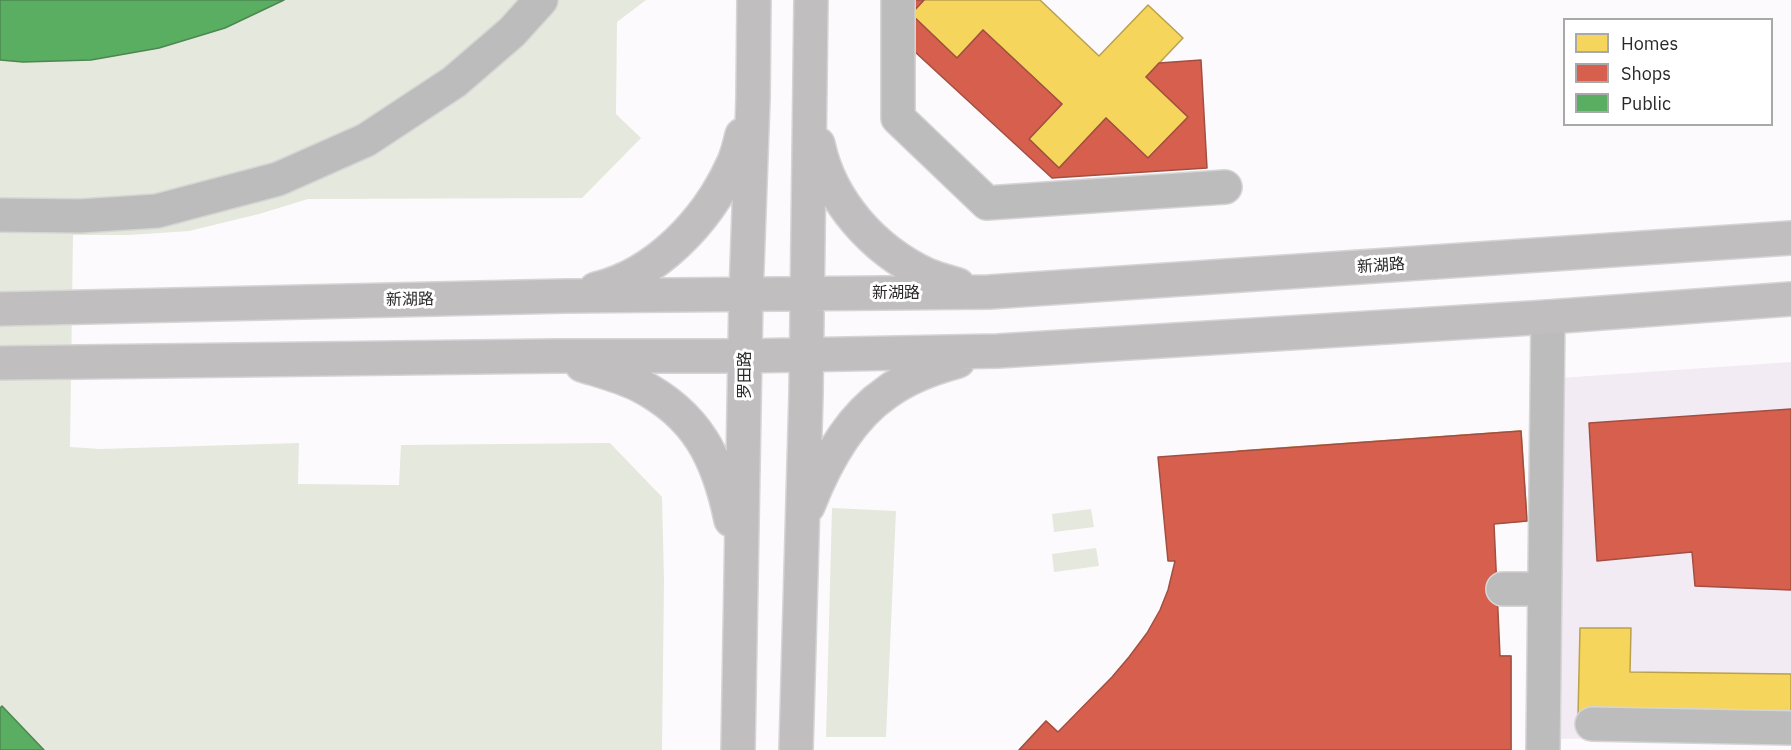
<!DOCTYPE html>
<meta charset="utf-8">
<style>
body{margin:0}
#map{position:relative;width:1791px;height:750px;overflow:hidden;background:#fdfafd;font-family:"IBM Plex Sans",sans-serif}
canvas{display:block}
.legend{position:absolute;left:1563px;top:18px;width:210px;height:108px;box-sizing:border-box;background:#fff;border:2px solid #aaa9aa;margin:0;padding:8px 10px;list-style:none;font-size:18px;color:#2a282a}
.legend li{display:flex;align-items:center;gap:12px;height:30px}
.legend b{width:30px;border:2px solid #aaa9aa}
</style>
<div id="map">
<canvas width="1791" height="750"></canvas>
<ul class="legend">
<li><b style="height:16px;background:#f6d55c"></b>Homes</li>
<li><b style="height:16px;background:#d6604d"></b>Shops</li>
<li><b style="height:16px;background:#5aae61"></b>Public</li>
</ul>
</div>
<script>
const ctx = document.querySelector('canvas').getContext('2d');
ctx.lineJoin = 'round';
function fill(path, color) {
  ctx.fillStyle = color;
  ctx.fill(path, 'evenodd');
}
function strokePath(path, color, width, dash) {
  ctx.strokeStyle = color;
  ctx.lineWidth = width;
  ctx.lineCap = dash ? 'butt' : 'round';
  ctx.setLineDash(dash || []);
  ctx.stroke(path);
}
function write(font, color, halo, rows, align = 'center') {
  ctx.font = font + ' "IBM Plex Sans","Noto Sans SC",sans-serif';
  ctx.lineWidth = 6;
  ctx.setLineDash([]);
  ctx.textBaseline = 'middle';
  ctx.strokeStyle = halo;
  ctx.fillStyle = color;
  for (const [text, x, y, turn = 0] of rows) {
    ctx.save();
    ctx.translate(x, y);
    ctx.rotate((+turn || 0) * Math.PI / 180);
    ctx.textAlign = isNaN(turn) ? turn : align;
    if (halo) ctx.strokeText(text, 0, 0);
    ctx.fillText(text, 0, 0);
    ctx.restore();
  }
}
const built = new Path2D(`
 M 1791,362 L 1791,736 L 1558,739 L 1559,378 Z`);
const green = new Path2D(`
 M 0,0 L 646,0 L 617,22 L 616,114 L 641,138 L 582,198 L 308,199 L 259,214 L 189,231 L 129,235 L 73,235 L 70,447 L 100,449 L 299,443 L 298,484 L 399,485 L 401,445 L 610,443 L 662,497 L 664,580 L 662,750 L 0,750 Z
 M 832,508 L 896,511 L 886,737 L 826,737 Z
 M 1091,509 L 1094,527 L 1054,532 L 1052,514 Z
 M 1096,548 L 1099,566 L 1054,572 L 1052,554 Z`);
const homes = new Path2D(`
 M 924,0 L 1040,0 L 1099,56 L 1148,5 L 1183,38 L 1146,77 L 1188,117 L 1148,158 L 1106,118 L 1059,168 L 1029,139 L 1062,104 L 983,30 L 957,58 L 911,14 Z
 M 1521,431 L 1527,521 L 1244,542 L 1243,525 L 1225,526 L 1194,500 L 1221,469 L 1239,468 L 1238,451 Z
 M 1580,628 L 1631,628 L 1630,672 L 1791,674 L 1791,719 L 1578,716 Z
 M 1452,656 L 1511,656 L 1511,750 L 1426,750 L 1426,711 L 1452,710 Z
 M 1046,721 L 1077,750 L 1101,725 L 1128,750 L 1019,750 Z`);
const shops = new Path2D(`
 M 903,0 L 924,0 L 911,14 L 957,58 L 983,30 L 1062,104 L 1029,139 L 1059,168 L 1106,118 L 1148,158 L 1188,117 L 1146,77 L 1159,63 L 1201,60 L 1207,168 L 1052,178 L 902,40 Z
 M 1791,409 L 1791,590 L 1695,586 L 1692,552 L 1597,561 L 1589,423 Z
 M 1521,431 L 1527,521 L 1494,524 L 1500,656 L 1511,656 L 1511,750 L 1019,750 L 1046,721 L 1058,732 L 1112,677 L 1129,657 L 1147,633 L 1160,610 L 1168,590 L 1175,561 L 1168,561 L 1158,457 Z`);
const public = new Path2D(`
 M 0,0 L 284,0 L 225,28 L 159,48 L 91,60 L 23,62 L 0,60 Z
 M 2,706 L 44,750 L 0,750 L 0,708 Z`);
const minor = new Path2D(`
 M 898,0 L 898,118 L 987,203 L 1225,187
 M 0,215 L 80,216 L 157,211 L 278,179 L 366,140 L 454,82 L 512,32 L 541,0
 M 1503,589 L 1545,589
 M 1592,724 L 1791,728
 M 1543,750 L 1548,317`);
const major = new Path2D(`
 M 818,144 C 830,202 874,250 927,275 C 937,279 948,282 958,285
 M 596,289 C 656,275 707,221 732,166 C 737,157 739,146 742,135
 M 0,309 L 566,296 L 989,292 L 1791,238
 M 0,363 L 555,356 L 745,356 L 998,351 L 1548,317 L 1791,299
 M 582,365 C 601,371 621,376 639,385 C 697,415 718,457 731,520
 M 808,506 C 824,465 848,419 886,393 C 907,377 932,368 958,361
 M 738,750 L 746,295 L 753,99 L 754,0
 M 796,750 L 806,394 L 811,0`);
const streetNames = [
 ["新湖路",1381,266,-4],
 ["新湖路",896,293],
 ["新湖路",410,300,-1],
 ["罗田路",745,375,-90]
];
fill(built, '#f3ebf4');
fill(green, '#e5e8dc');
fill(homes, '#f6d55c');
strokePath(homes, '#b9a14d', 1.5);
fill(shops, '#d6604d');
strokePath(shops, '#a24f42', 1.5);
fill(public, '#5aae61');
strokePath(public, '#4c8650', 1.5);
strokePath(minor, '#d6d5d6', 36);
strokePath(major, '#d6d5d6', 36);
strokePath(minor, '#bdbcbc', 33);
strokePath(major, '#c1bec0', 33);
write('16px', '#2a282a', '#fff', streetNames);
</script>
